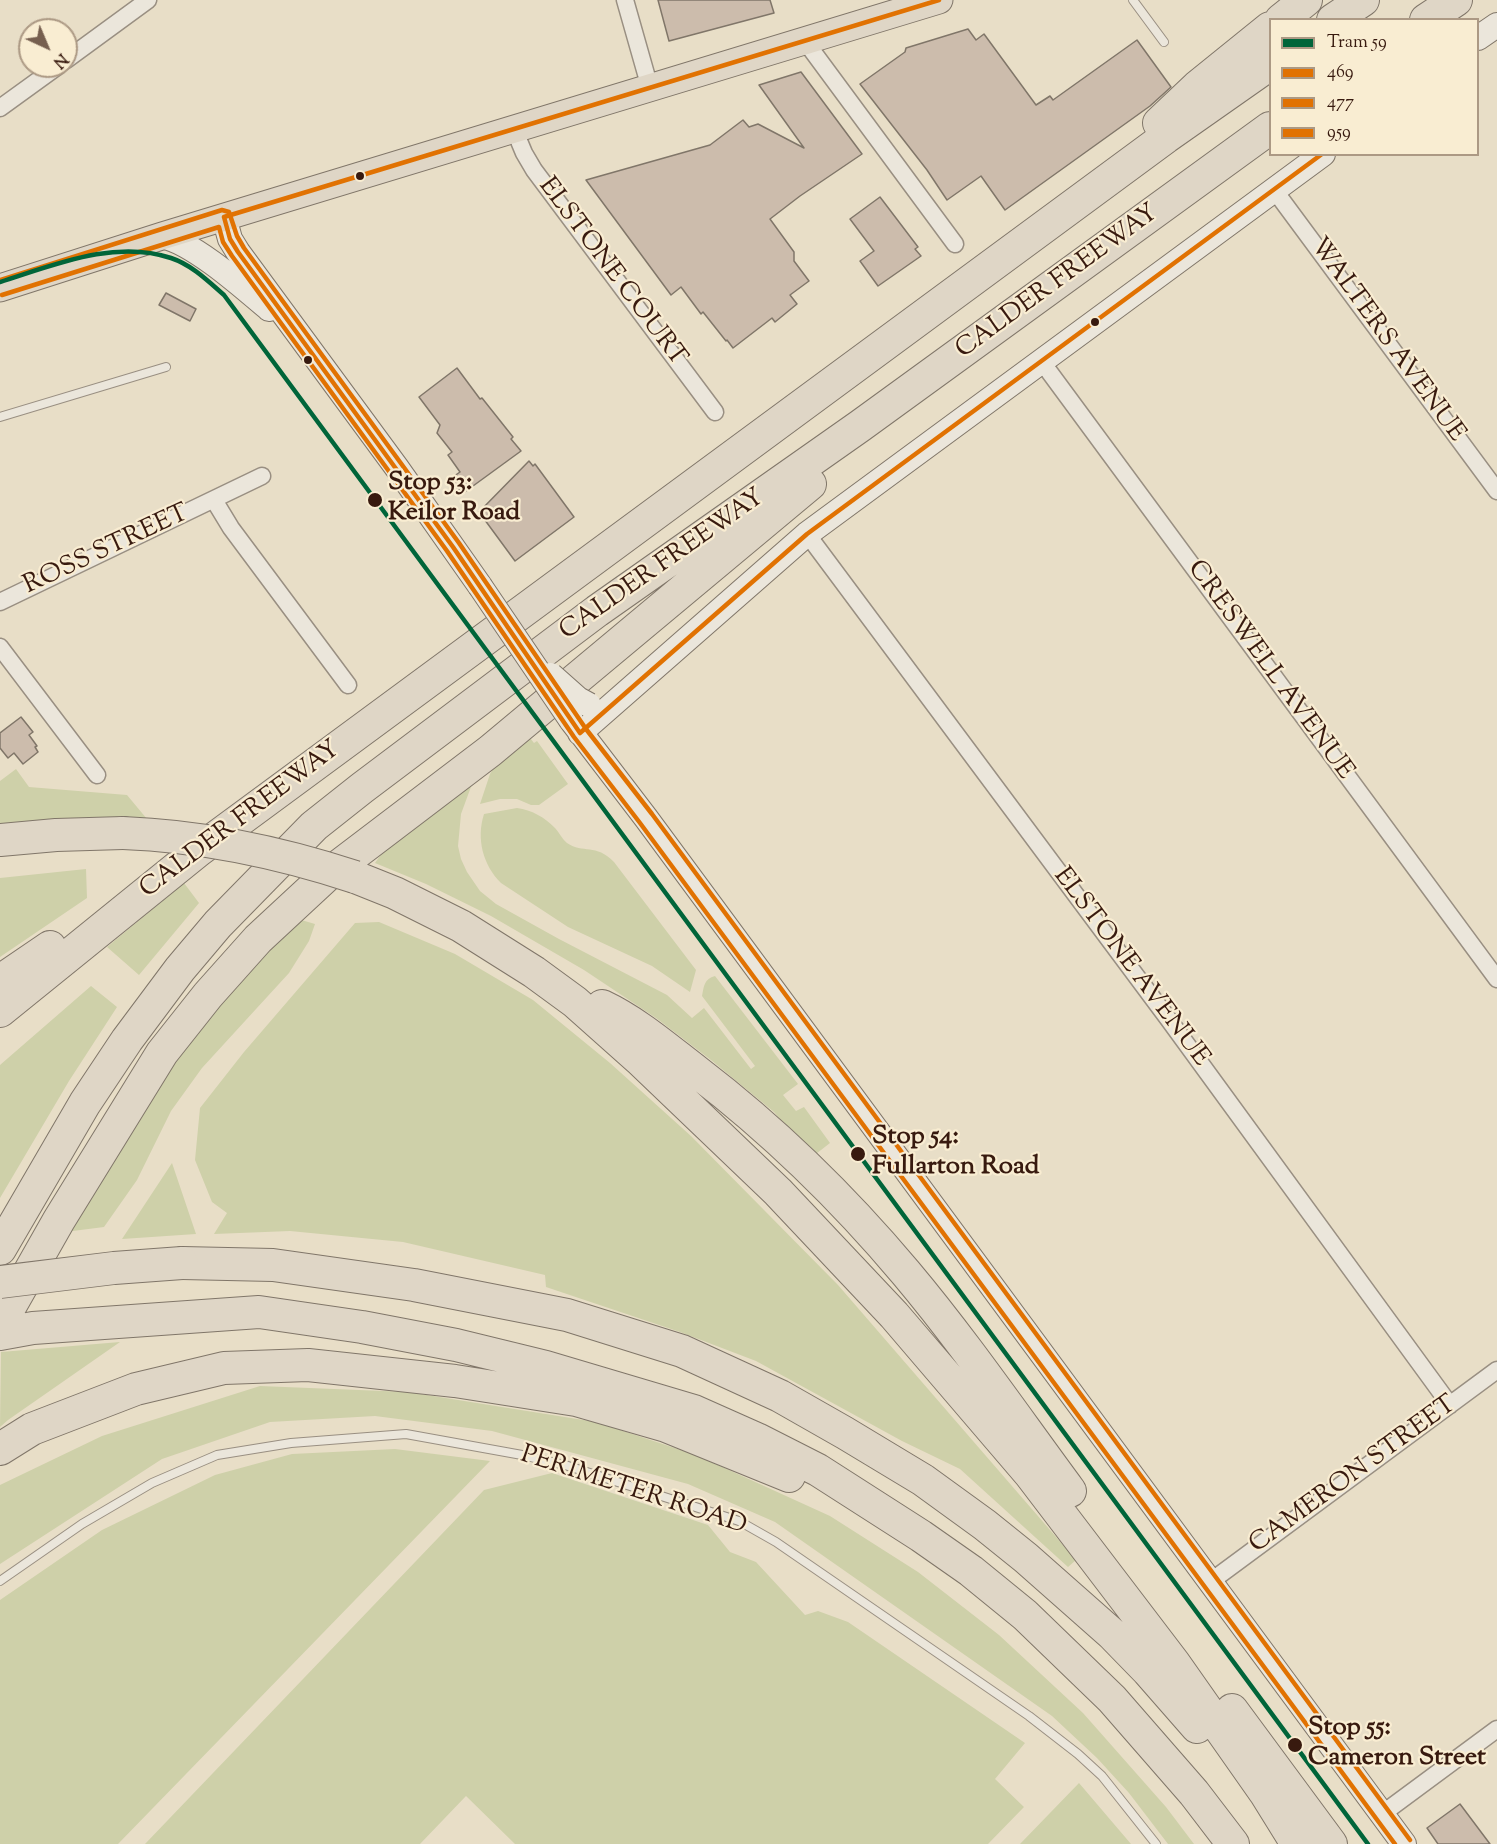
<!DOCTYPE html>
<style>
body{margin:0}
#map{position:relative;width:1497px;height:1844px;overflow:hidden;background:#e8dec7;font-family:"Sorts Mill Goudy",serif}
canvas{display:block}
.legend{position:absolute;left:1269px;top:18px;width:210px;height:138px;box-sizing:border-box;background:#f9edd2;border:2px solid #ac9984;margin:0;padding:8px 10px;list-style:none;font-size:18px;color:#381a0f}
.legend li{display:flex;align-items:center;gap:12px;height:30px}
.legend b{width:30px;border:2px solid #ac9984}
.north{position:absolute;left:18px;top:18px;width:60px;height:60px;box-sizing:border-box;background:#f9edd2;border:2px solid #ac9984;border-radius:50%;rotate:136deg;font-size:16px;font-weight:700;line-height:24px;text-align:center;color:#381a0f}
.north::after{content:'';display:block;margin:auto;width:21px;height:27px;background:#765f4f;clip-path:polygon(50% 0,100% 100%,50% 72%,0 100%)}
</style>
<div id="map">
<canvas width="1497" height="1844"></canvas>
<ul class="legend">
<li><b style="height:8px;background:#00653a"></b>Tram 59</li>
<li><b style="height:8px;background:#e17202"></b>469</li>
<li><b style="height:8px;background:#e17202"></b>477</li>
<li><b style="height:8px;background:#e17202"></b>959</li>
</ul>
<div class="north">N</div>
</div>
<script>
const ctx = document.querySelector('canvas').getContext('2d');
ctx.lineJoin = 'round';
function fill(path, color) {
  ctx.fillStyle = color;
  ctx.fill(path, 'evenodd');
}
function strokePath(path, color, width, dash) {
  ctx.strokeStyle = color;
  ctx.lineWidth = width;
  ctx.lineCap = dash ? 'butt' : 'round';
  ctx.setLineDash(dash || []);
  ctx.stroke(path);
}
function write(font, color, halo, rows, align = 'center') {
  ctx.font = font + ' "Sorts Mill Goudy",serif';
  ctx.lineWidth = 4.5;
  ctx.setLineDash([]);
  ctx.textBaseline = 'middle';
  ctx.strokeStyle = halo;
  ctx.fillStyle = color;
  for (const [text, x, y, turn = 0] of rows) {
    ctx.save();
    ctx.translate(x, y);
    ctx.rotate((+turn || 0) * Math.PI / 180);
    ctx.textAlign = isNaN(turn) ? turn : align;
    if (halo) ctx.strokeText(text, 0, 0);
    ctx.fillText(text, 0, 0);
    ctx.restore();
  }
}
const green = new Path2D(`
 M 526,733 L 534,743 L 537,741 L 568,784 L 539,805 L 531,805 L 517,799 L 500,799 L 480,804 L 490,774 L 502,754 Z
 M 16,769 L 29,787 L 127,795 L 147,819 L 59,819 L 0,825 L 0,781 Z
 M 472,784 L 461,814 L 458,846 L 461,859 L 467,872 L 480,891 L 496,904 L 559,939 L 667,995 L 692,1018 L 704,1008 L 751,1069 L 755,1066 L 702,996 C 704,986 704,979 715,976 L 798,1084 L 783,1095 L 796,1111 L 804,1107 L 830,1143 L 812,1157 L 774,1112 L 711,1060 L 656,1018 L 584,970 L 491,916 L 426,884 L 375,863 C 394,834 443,805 472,784 Z
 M 517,808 C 532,810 544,817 555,828 C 559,832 562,839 567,843 C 583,854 596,843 614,862 L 696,970 L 690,992 L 652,966 L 568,927 L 501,883 C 483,865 476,839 484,814 Z
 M 86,869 L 87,898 L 0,957 L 0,878 Z
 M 184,883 L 199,903 L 139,975 L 107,947 Z
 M 291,917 L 315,924 L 309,941 L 289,973 L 202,1068 L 171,1111 L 137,1180 L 104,1227 L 65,1232 L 146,1087 Z
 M 379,922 L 455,954 L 533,1000 L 610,1063 L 691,1136 L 838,1285 L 1076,1560 L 1068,1567 L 960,1469 L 902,1441 L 756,1361 L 680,1332 L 546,1287 L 545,1275 L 403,1242 L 290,1231 L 214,1234 L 227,1213 L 212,1202 L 195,1160 L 200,1108 L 244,1052 L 355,923 Z
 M 91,986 L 117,1007 L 69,1081 L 0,1198 L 0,1065 Z
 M 172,1163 L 196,1234 L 122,1239 Z
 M 120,1342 L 8,1420 L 0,1427 L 1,1352 Z
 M 260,1386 L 408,1392 L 596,1422 L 696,1455 L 830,1516 L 918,1572 L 999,1635 L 1083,1713 L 1166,1807 L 1194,1844 L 1168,1844 L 1129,1793 L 1097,1758 L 1052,1716 L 775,1522 L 688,1484 L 492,1431 L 375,1416 L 270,1422 L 162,1459 L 0,1564 L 0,1485 L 102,1436 Z
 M 395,1449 L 490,1461 L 118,1844 L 0,1844 L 0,1600 L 102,1530 L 215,1475 L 292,1454 Z
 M 552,1473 L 708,1525 L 730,1552 L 756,1562 L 805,1615 L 818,1611 L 848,1622 L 1025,1743 L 995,1779 L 1024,1807 L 988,1844 L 515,1844 L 466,1796 L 420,1844 L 145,1844 L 484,1490 Z
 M 1079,1783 L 1131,1844 L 1020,1844 Z`);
const building = new Path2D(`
 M 658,0 L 770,0 L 774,13 L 669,41 Z
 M 968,29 L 976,40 L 984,34 L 1036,105 L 1050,96 L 1053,100 L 1137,40 L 1171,87 L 1150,106 L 1005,210 L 981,176 L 947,200 L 927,170 L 860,84 L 905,52 L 906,48 Z
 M 801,72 L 862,154 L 800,196 L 770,219 L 794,252 L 794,261 L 809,281 L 790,295 L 797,304 L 775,322 L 772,318 L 733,348 L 727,340 L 726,341 L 703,312 L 701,314 L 681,287 L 671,295 L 586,180 L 710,145 L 743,120 L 749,127 L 758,124 L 804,148 L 759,85 Z
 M 880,197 L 918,247 L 915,249 L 921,256 L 878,286 L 860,261 L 874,251 L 850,219 Z
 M 166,293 L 196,309 L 190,321 L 159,305 Z
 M 457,368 L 480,399 L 482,398 L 513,437 L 511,439 L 521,451 L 462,494 L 450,479 L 460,472 L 448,455 L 452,452 L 437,433 L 440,425 L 419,397 Z
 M 529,461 L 533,466 L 535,464 L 574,517 L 515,561 L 479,512 Z
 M 21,717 L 33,732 L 29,735 L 37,746 L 35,747 L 38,752 L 23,764 L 14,753 L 8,758 L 0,748 L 0,733 Z
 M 1460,1804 L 1490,1844 L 1438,1844 L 1427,1828 Z`);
const service = new Path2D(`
 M 1133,0 L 1164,42
 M 0,417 L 166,367
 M 0,1581 L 82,1524 L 152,1483 L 217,1455 L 291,1443 L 406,1434 L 522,1455 L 565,1465 L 739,1521 L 776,1542 L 1029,1716 L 1078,1754 L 1102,1776 L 1156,1844`);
const minor = new Path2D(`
 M 625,0 L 650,88
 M 805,41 L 955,244
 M 66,60 L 148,0
 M 0,108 L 58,66
 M 514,129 L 524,153 L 534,170 L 715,412
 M 1275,191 L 1497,491
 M 1042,362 L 1497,979
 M 214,500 L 231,528 L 348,685
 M 807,534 L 1169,1020 L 1450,1405
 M 0,602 L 262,476
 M 0,647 L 97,775
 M 1210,1582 L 1497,1370
 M 1382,1814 L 1497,1729`);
const secondary = new Path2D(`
 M 1478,38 L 1497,25
 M 224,217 L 230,239 L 238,252 L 397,468 L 480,586
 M 162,236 C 194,243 243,287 269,309
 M 571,720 L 646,818 L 1404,1844
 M 580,733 L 807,534 L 1323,154`);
const primary = new Path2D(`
 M 0,288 L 162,236 L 939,0`);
const motorway = new Path2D(`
 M 1281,20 L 1306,0
 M 1333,20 L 1363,0
 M 1426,20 L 1456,0
 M 1159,123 L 1197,87 L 1270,28
 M 0,840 L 56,835 L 123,833
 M 355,877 L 395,893 L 461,926 L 534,972 L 575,1002 L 639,1059 L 778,1192 L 894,1315 L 1030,1474 L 1174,1663 L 1266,1794 L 1297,1844
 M 0,981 L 50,947
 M 602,1006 C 636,1022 666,1048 696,1071 C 773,1130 843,1198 906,1273 C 964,1342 1016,1418 1070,1491
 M 0,1011 L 199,850 L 1166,137 L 1270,64
 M 0,1249 L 85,1103 L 127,1040 L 180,969 L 218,924 L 314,826 L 362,788 L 597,611 L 860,426 L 1270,128
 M 182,1263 L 273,1265 L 414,1285 L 567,1315 L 682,1351 L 780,1396 L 845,1433 L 923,1480 L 985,1525 L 1026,1558 L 1112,1634 L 1148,1671 L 1197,1727
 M 0,1324 L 59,1220 L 162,1053 L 208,995 L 258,939 L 327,875 L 490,751 L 810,484
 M 0,1334 L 33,1328 L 259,1312 L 362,1327 L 456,1345 L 546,1367 L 694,1411 L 757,1439 L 818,1470 L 921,1536 L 971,1571 L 1025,1615 L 1112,1699 L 1194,1793 L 1233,1844
 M 0,1449 L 32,1429 L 136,1389 L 224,1368 L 308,1365 L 455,1381 L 576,1400 L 666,1426 L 789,1476
 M 1232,1710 L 1331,1844`);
const secondaryBridge = new Path2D(`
 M 480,586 L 571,720
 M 551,675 L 578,699 L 589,705`);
const motorwayBridge = new Path2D(`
 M 123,833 C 203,836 279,852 355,877
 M 0,1282 L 114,1268 L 182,1263`);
const bus1 = new Path2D(`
 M 224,217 L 939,0
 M 224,217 L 230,239 L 238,252 L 453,547 L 580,733
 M 580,733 L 807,534 L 1322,154`);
const bus2 = new Path2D(`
 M 2,295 L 219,227 L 223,242 L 232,256 L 447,551 L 574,737 L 640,823 L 1395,1844`);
const bus3 = new Path2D(`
 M 0,280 L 222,210 L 229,212 L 237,236 L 244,248 L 459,543 L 586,729 L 652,814 L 1410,1840`);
const tram1 = new Path2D(`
 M 0,282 C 54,265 115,239 171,258 C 192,265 208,281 224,295 L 1368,1844`);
const markers = [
 [360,176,5,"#381a0f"],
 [1095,322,5,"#381a0f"],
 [308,360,5,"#381a0f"],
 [375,500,8,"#381a0f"],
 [858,1154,8,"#381a0f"],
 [1295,1745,8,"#381a0f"]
];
const streetNames = [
 ["ELSTONE COURT",611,273,53],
 ["CALDER FREEWAY",1058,283,-36],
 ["WALTERS AVENUE",1386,341,54],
 ["ROSS STREET",107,551,-25],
 ["CALDER FREEWAY",663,566,-35],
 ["CRESWELL AVENUE",1269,671,54],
 ["CALDER FREEWAY",241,821,-37],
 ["ELSTONE AVENUE",1130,968,53],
 ["CAMERON STREET",1354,1476,-36],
 ["PERIMETER ROAD",633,1492,18]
];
const stopNames = [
 ["Stop 53:",388,485],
 ["Keilor Road",388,515],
 ["Stop 54:",872,1139],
 ["Fullarton Road",872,1169],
 ["Stop 55:",1308,1730],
 ["Cameron Street",1308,1760]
];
fill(green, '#ced0a9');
fill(building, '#ccbcac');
strokePath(building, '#807669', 1.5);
strokePath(service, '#998f82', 10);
strokePath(minor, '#998f82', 19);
strokePath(secondary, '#807669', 26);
strokePath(primary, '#807669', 29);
strokePath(motorway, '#807669', 34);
strokePath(service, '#ebe6db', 8);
strokePath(minor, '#ebe6db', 16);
strokePath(secondary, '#ebe6db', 24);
strokePath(primary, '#dfd6c6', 27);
strokePath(motorway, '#dfd6c6', 32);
strokePath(secondaryBridge, '#807669', 26, []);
strokePath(motorwayBridge, '#807669', 34, []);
strokePath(secondaryBridge, '#ebe6db', 24);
strokePath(motorwayBridge, '#dfd6c6', 32);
strokePath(bus1, '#e17202', 4.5);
strokePath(bus2, '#e17202', 4.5);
strokePath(bus3, '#e17202', 4.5);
strokePath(tram1, '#00653a', 4.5);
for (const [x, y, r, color] of markers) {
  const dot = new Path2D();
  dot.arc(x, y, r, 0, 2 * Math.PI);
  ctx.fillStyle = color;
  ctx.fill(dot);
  strokePath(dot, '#f9edd2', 2);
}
write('26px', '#381a0f', '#f9edd2', streetNames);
write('bold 26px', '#381a0f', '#f9edd2', stopNames, 'left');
</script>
